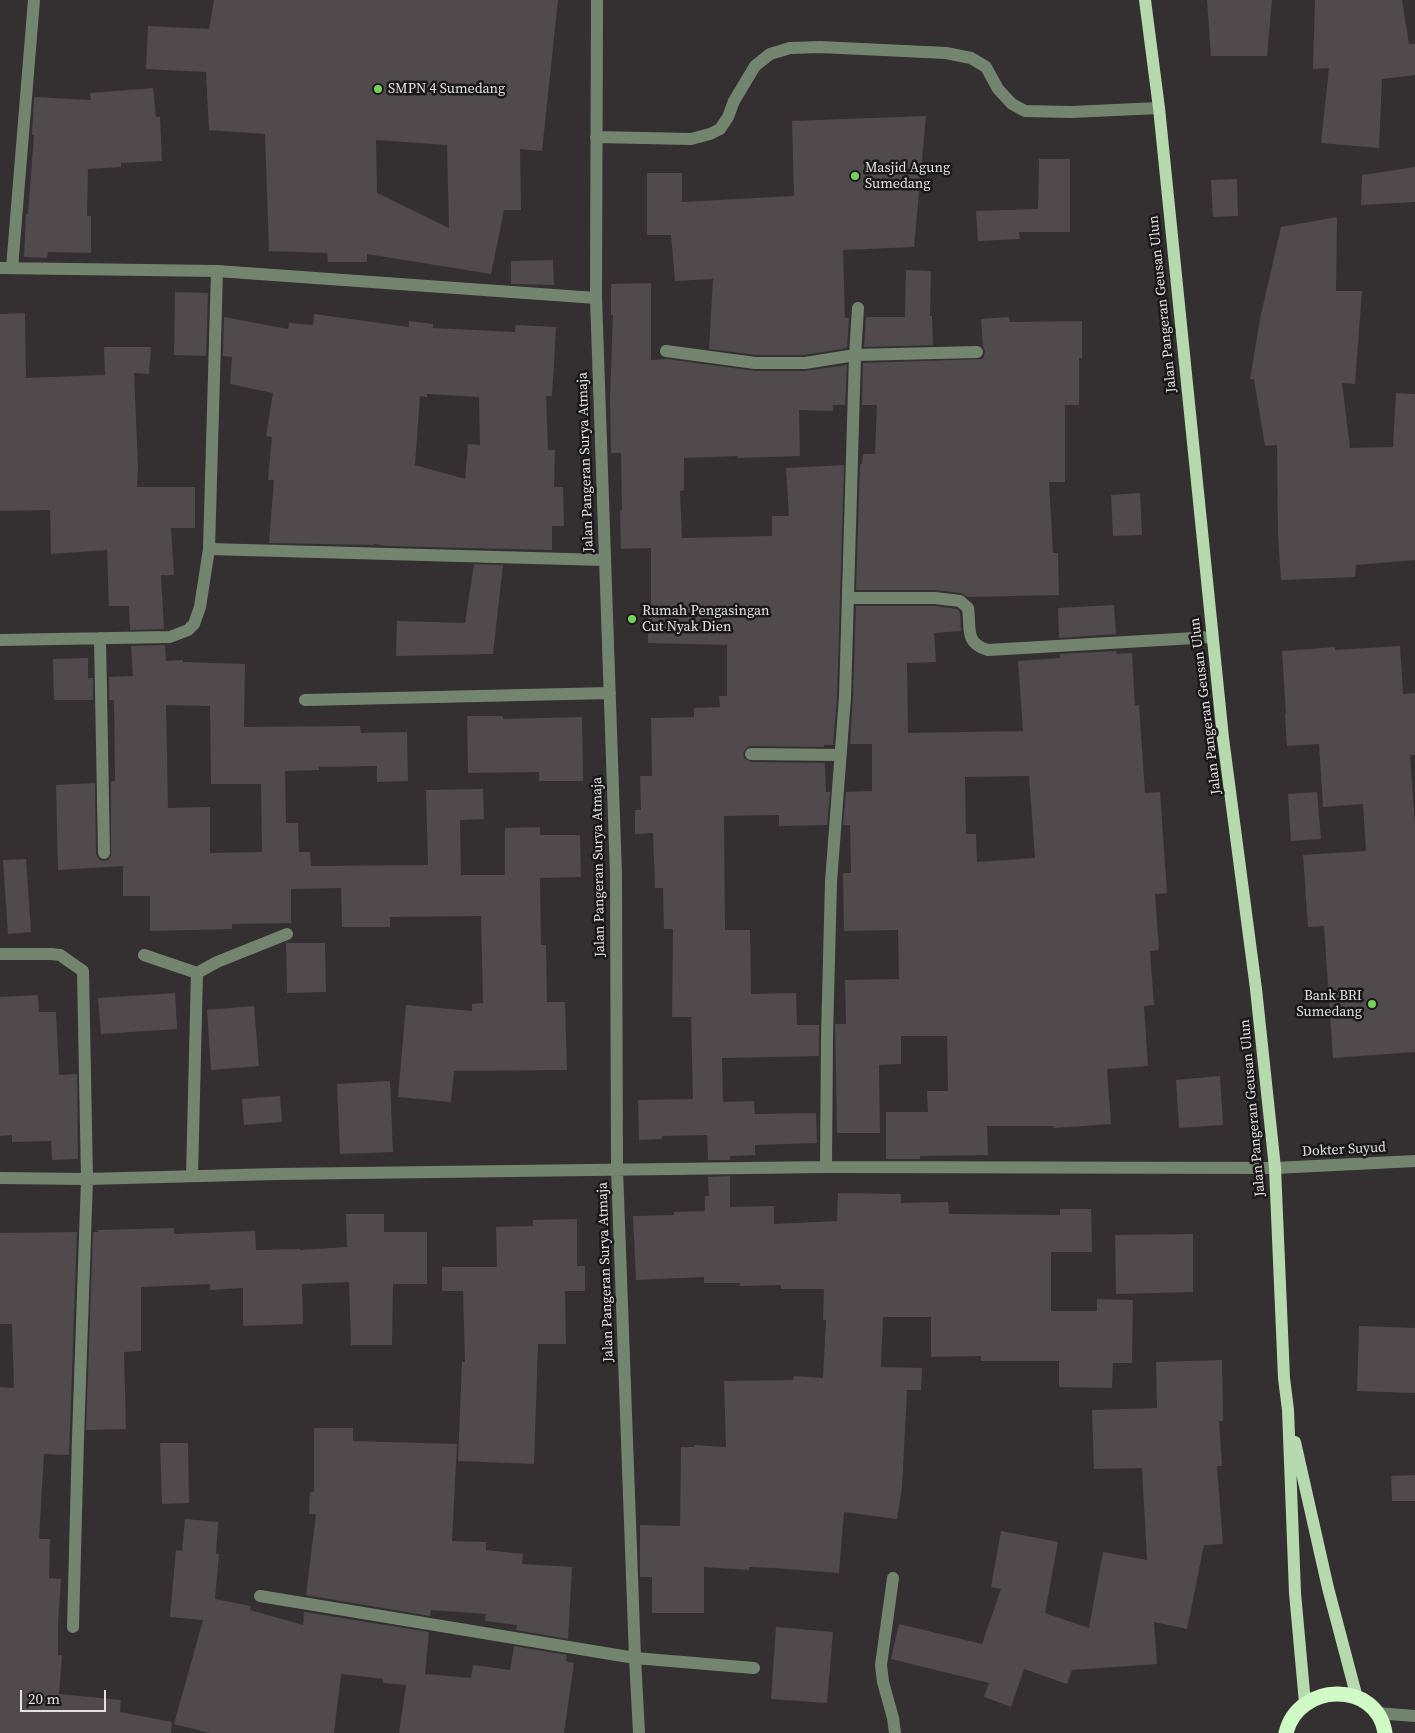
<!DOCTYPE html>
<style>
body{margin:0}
#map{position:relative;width:1415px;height:1733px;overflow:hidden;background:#342f31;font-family:"Source Serif 4",serif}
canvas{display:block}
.scale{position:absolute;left:20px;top:1690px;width:86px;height:22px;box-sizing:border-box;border:2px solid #e5e1e3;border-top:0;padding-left:6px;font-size:15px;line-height:18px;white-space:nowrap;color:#e5e1e3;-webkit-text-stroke:4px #1a1719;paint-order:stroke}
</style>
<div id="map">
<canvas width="1415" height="1733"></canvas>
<div class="scale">20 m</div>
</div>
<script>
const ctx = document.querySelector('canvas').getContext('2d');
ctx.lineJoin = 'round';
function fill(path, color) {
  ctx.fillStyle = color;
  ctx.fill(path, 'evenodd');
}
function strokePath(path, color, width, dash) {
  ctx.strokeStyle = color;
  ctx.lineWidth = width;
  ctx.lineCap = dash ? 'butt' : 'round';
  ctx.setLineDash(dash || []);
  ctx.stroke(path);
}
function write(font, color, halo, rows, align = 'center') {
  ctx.font = font + ' "Source Serif 4",serif';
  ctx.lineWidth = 5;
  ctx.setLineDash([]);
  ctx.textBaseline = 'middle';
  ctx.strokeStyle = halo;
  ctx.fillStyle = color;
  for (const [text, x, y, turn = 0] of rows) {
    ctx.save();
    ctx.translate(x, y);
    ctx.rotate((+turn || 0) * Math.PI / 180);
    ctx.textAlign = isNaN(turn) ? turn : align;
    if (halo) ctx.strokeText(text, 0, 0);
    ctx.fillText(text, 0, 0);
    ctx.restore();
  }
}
const building = new Path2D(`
 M 214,0 L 558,0 L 542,151 L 520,149 L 521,210 L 504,210 L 491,274 L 367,254 L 367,262 L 328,262 L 327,253 L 269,251 L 265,134 L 209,130 L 206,72 L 146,69 L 148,26 L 209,29 ZM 376,140 L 447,145 L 449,228 L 377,193 Z
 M 1207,0 L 1272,0 L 1267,56 L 1211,56 Z
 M 1315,0 L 1402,0 L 1409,44 L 1415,44 L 1415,75 L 1382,79 L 1379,148 L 1321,143 L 1329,68 L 1313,69 Z
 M 153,88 L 156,117 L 160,117 L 162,161 L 121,163 L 121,167 L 88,169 L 87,216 L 91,216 L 91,253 L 48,252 L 47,258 L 24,257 L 26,214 L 28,214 L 34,135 L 32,135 L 34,97 L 91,100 L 90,93 Z
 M 926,116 L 914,247 L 843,250 L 845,318 L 849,318 L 847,348 L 804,355 L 756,355 L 709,349 L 713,279 L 675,281 L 671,235 L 647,235 L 647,173 L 682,173 L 682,202 L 794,196 L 792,121 Z
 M 1039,159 L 1070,159 L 1070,232 L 1019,232 L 1020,239 L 978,241 L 976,211 L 1038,209 Z
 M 1415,167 L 1415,202 L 1361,205 L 1362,175 Z
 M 1237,179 L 1238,216 L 1213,217 L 1211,180 Z
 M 1337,217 L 1336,291 L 1362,291 L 1355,384 L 1342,383 L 1350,448 L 1393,447 L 1396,393 L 1415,394 L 1415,560 L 1356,565 L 1355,577 L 1281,580 L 1278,535 L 1277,445 L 1265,446 L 1254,379 L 1250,379 L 1260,319 L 1281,227 Z
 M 553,260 L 554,285 L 511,284 L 511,261 Z
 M 906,270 L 931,271 L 930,316 L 932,316 L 933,345 L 864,347 L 866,317 L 905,317 Z
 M 651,283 L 651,360 L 667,359 L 755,371 L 805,371 L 847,365 L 845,405 L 833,405 L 833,411 L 799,410 L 800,456 L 738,458 L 738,456 L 684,458 L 684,490 L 680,491 L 682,538 L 772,536 L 772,516 L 789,516 L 786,468 L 844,465 L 837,697 L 833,745 L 824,745 L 824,747 L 751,746 L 747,747 L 743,753 L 744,758 L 751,762 L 825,763 L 826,792 L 830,792 L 827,825 L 779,826 L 779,815 L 724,816 L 725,930 L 750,930 L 751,994 L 796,993 L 797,1025 L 819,1025 L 819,1056 L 722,1058 L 723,1102 L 754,1101 L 755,1114 L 816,1113 L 817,1143 L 755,1145 L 755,1155 L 730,1156 L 730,1160 L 708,1160 L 707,1135 L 662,1136 L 662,1139 L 639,1140 L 638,1100 L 693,1099 L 691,1017 L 672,1017 L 673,929 L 664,929 L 663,888 L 655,888 L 653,833 L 635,834 L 635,810 L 641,810 L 640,776 L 652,776 L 651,718 L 694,717 L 694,708 L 720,707 L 719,696 L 727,696 L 727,645 L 648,643 L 648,609 L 651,608 L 651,548 L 621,549 L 620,510 L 622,510 L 621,453 L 611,453 L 610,397 L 613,315 L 611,315 L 611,284 Z
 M 175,292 L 208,293 L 206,356 L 174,355 Z
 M 25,313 L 26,378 L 105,375 L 104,347 L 151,347 L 149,374 L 134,373 L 138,466 L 137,487 L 195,487 L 195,528 L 171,528 L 174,575 L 161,575 L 164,629 L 130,630 L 129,606 L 109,606 L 107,550 L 51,554 L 50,510 L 0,511 L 0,314 Z
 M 314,314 L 409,327 L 409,321 L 433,324 L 433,328 L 515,332 L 516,325 L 556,327 L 552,396 L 546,396 L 548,450 L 555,450 L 554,487 L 563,487 L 564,526 L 552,526 L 552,550 L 387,546 L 374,544 L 374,545 L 269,543 L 274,480 L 268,480 L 272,437 L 266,436 L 273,393 L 230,384 L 232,357 L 223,356 L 224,317 L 288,329 L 289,323 L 313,325 ZM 427,394 L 479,397 L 480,445 L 468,444 L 465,479 L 415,465 L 420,396 L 427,397 Z
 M 1009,317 L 1010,322 L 1082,321 L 1082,358 L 1079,358 L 1079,405 L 1065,405 L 1065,482 L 1049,482 L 1053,553 L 1058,553 L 1059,595 L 968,597 L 961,593 L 935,590 L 856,590 L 860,464 L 862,464 L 863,454 L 875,454 L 877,405 L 862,405 L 863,363 L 983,359 L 985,351 L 983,347 L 981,319 Z
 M 1140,493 L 1142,535 L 1113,536 L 1111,495 Z
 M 474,564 L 503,565 L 493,654 L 396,656 L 397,621 L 465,623 Z
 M 1114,605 L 1116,634 L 1059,638 L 1058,608 Z
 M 856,606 L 935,606 L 957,609 L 960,612 L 961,631 L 934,633 L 936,662 L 907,663 L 908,733 L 1023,731 L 1018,661 L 1060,658 L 1060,654 L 1116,651 L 1117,654 L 1132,653 L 1135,706 L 1139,705 L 1145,793 L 1160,792 L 1167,893 L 1155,894 L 1159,950 L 1150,951 L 1154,1005 L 1144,1006 L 1148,1066 L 1107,1069 L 1111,1124 L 1054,1128 L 1053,1126 L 987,1126 L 988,1155 L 920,1156 L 920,1159 L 886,1159 L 886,1112 L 928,1112 L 927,1091 L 948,1091 L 947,1036 L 901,1036 L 901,1064 L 879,1065 L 880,1133 L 837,1133 L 835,1024 L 846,1024 L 845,980 L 899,979 L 898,930 L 844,931 L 843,873 L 851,873 L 850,825 L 843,825 L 846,792 L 872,791 L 872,744 L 850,744 L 853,697 ZM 1029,776 L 1035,858 L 977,862 L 976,834 L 966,834 L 965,777 Z
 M 165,645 L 166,661 L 183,660 L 183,662 L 245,664 L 244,727 L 360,726 L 361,733 L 407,732 L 408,781 L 377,782 L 377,766 L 319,767 L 319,770 L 285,771 L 286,823 L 298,823 L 299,852 L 310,852 L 311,866 L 428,865 L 426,790 L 483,789 L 484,819 L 460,820 L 461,875 L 505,875 L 505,828 L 540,827 L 540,835 L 580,835 L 581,877 L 540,878 L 541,945 L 546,945 L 547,1002 L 565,1002 L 567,1070 L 454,1071 L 451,1102 L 398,1097 L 406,1005 L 472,1011 L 472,1004 L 483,1003 L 481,916 L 390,917 L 390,927 L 342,927 L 341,888 L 291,889 L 291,923 L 232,924 L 232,929 L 150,931 L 150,896 L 123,896 L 123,866 L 58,870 L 56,785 L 95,783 L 96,854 L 100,860 L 104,861 L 108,860 L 111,856 L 111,782 L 115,781 L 114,700 L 109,700 L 109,677 L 133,676 L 131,646 ZM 166,705 L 210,706 L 211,784 L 261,784 L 262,852 L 210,853 L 210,807 L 168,808 Z
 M 1400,646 L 1403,694 L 1415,693 L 1415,755 L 1410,755 L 1415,825 L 1415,1052 L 1333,1058 L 1324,926 L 1308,927 L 1303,855 L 1366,851 L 1363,804 L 1323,807 L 1319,744 L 1287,746 L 1285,714 L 1286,714 L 1282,651 L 1335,647 L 1335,650 Z
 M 88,658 L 88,678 L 93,678 L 93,700 L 54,700 L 53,659 Z
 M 467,716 L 503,716 L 503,719 L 582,717 L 583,781 L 539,781 L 539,772 L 468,773 Z
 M 1317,792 L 1321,839 L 1291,841 L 1288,794 Z
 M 26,859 L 31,932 L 8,934 L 3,860 Z
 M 286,943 L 325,943 L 326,992 L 287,993 Z
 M 175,993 L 177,1029 L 101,1034 L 98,998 Z
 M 38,995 L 39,1012 L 56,1012 L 59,1075 L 77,1074 L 78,1159 L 52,1160 L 51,1141 L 12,1142 L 12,1135 L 0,1136 L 0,997 Z
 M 254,1006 L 259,1066 L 211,1070 L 207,1010 Z
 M 1220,1076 L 1223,1125 L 1179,1128 L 1176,1080 Z
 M 390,1081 L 393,1152 L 340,1154 L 337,1084 Z
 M 280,1096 L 282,1122 L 244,1125 L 242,1099 Z
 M 730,1176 L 730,1207 L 774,1206 L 774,1224 L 837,1221 L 838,1193 L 901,1194 L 901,1203 L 948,1202 L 949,1214 L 1060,1215 L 1060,1209 L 1091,1209 L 1092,1252 L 1051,1252 L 1051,1311 L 1097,1311 L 1097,1299 L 1133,1300 L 1132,1363 L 1113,1363 L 1112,1388 L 1059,1387 L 1059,1361 L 981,1361 L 981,1356 L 931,1357 L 931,1317 L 883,1317 L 881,1367 L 922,1368 L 921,1390 L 907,1390 L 902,1488 L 897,1519 L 844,1512 L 839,1573 L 775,1568 L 749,1567 L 749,1570 L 704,1567 L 704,1613 L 652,1613 L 652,1577 L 640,1577 L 640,1525 L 680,1526 L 681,1447 L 694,1447 L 694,1445 L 726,1447 L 724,1381 L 793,1380 L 794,1376 L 823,1378 L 826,1320 L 823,1320 L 824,1289 L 781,1289 L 781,1285 L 740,1286 L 740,1283 L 704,1283 L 704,1277 L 636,1280 L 633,1216 L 674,1215 L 674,1212 L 705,1211 L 705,1196 L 709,1196 L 708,1177 Z
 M 346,1214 L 384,1214 L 384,1232 L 427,1232 L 427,1284 L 393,1284 L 392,1345 L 351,1345 L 349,1282 L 302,1284 L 303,1324 L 243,1326 L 243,1288 L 210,1290 L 210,1284 L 141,1287 L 141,1351 L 124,1352 L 126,1429 L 86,1430 L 93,1232 L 98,1232 L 98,1230 L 174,1228 L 174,1234 L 255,1231 L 256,1250 L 300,1249 L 300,1250 L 347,1247 Z
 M 577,1219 L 577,1266 L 585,1266 L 585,1291 L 565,1291 L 566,1344 L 538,1344 L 534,1464 L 458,1461 L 462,1362 L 465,1362 L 463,1291 L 442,1291 L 442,1267 L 497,1267 L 496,1227 L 533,1226 L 533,1220 Z
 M 77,1232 L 69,1455 L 44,1454 L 39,1539 L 50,1539 L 49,1578 L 61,1579 L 58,1623 L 58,1655 L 62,1655 L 59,1694 L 121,1700 L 120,1712 L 172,1722 L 171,1733 L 0,1733 L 0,1387 L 14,1388 L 12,1324 L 0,1324 L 0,1233 Z
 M 1193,1234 L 1193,1292 L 1116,1294 L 1115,1235 Z
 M 1359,1326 L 1415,1328 L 1415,1393 L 1357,1391 Z
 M 1222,1360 L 1223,1421 L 1219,1421 L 1222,1466 L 1217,1466 L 1223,1544 L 1204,1545 L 1187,1629 L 1154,1622 L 1157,1664 L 1072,1670 L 1067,1684 L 1024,1669 L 1011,1707 L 984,1697 L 989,1683 L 891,1659 L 899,1624 L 982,1644 L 1001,1589 L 991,1587 L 1001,1531 L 1058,1542 L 1045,1613 L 1089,1628 L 1103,1552 L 1147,1560 L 1142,1468 L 1094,1469 L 1092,1410 L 1157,1408 L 1156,1362 Z
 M 314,1428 L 353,1428 L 353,1441 L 457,1444 L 452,1541 L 486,1542 L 486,1550 L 523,1554 L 522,1564 L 572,1567 L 568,1639 L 516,1630 L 517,1625 L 485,1621 L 486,1614 L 431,1610 L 430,1616 L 306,1595 L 316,1514 L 309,1514 L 310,1492 L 314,1492 Z
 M 160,1443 L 188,1443 L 189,1503 L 162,1504 Z
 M 1415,1475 L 1415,1501 L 1392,1501 L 1391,1476 Z
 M 185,1519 L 218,1522 L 216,1554 L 219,1554 L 215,1599 L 251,1606 L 250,1610 L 303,1625 L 304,1612 L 429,1632 L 425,1674 L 471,1678 L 473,1665 L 510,1670 L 514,1646 L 567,1655 L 566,1661 L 574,1663 L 564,1733 L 399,1733 L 406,1685 L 383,1683 L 383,1679 L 341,1674 L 334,1733 L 209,1733 L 174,1724 L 203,1620 L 170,1617 L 176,1550 L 182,1551 Z
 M 776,1627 L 833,1632 L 827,1703 L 771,1699 Z`);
const minor = new Path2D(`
 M 597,0 L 596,298 L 616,875 L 617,1169 L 635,1658 L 639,1733
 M 596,137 L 691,139 L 710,134 L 720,129 L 728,117 L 734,101 L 755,66 L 770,54 L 790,48 L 820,47 L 946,53 L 971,58 L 986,67 L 998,89 L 1012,104 L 1025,111 L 1071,112 L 1159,108
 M 0,268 L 217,271 L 596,298
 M 12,268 L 34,0
 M 666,351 L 755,363 L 805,363 L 855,355 L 977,352
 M 209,549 L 604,560
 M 848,598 L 935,598 L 960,601 L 968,608 C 971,628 964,643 988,650 L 1212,637
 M 100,638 L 104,853
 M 0,640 L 170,637 L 188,630 L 194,624 L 200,607 L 209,549 L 217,271
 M 305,700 L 610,693
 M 751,754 L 840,755
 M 0,954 L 51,954 L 60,955 L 83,971 L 87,1179 L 78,1438 L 73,1627
 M 144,955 L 197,973
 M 826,1167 L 827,1037 L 831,882 L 845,697 L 855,355 L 858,308
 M 192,1176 L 197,973 L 217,962 L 287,934
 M 0,1178 L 87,1179 L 277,1174 L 826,1167 L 1275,1168 L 1415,1161
 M 893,1578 L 881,1665 L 883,1682 L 893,1718 L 895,1733
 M 260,1596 L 635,1658 L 754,1668
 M 1376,1713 L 1415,1716`);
const major = new Path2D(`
 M 1145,0 L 1159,108 L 1223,738 L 1256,989 L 1275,1168 L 1284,1378 L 1288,1410 L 1295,1593 L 1305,1703
 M 1295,1442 L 1328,1588 L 1357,1698`);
const highway = new Path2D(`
 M 1286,1733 C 1298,1682 1377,1680 1385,1733`);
const markers = [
 [378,89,5,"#74d25c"],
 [855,176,5,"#74d25c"],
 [632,619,5,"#74d25c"],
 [1372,1004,5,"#74d25c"]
];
const poiNames = [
 ["SMPN 4 Sumedang",388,89],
 ["Masjid Agung",865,168],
 ["Sumedang",865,184],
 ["Rumah Pengasingan",642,611],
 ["Cut Nyak Dien",642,627],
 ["Bank BRI",1362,996,"right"],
 ["Sumedang",1362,1012,"right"]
];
const streetNames = [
 ["Jalan Pangeran Geusan Ulun",1163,304,-96],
 ["Jalan Pangeran Surya Atmaja",586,462,-92],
 ["Jalan Pangeran Geusan Ulun",1206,706,-97],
 ["Jalan Pangeran Surya Atmaja",599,867,-91],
 ["Jalan Pangeran Geusan Ulun",1253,1108,-95],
 ["Dokter Suyud",1344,1150,-3],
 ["Jalan Pangeran Surya Atmaja",606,1272,-92]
];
fill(building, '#504a4d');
strokePath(minor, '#74856f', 12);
strokePath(major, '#b6d9ad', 12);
strokePath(highway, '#d0fbc6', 15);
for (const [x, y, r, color] of markers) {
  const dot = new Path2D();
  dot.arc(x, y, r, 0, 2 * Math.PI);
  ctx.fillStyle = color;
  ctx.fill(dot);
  strokePath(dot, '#1a1719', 2);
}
write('14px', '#e5e1e3', '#1a1719', poiNames, 'left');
write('14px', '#e5e1e3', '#1a1719', streetNames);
</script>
